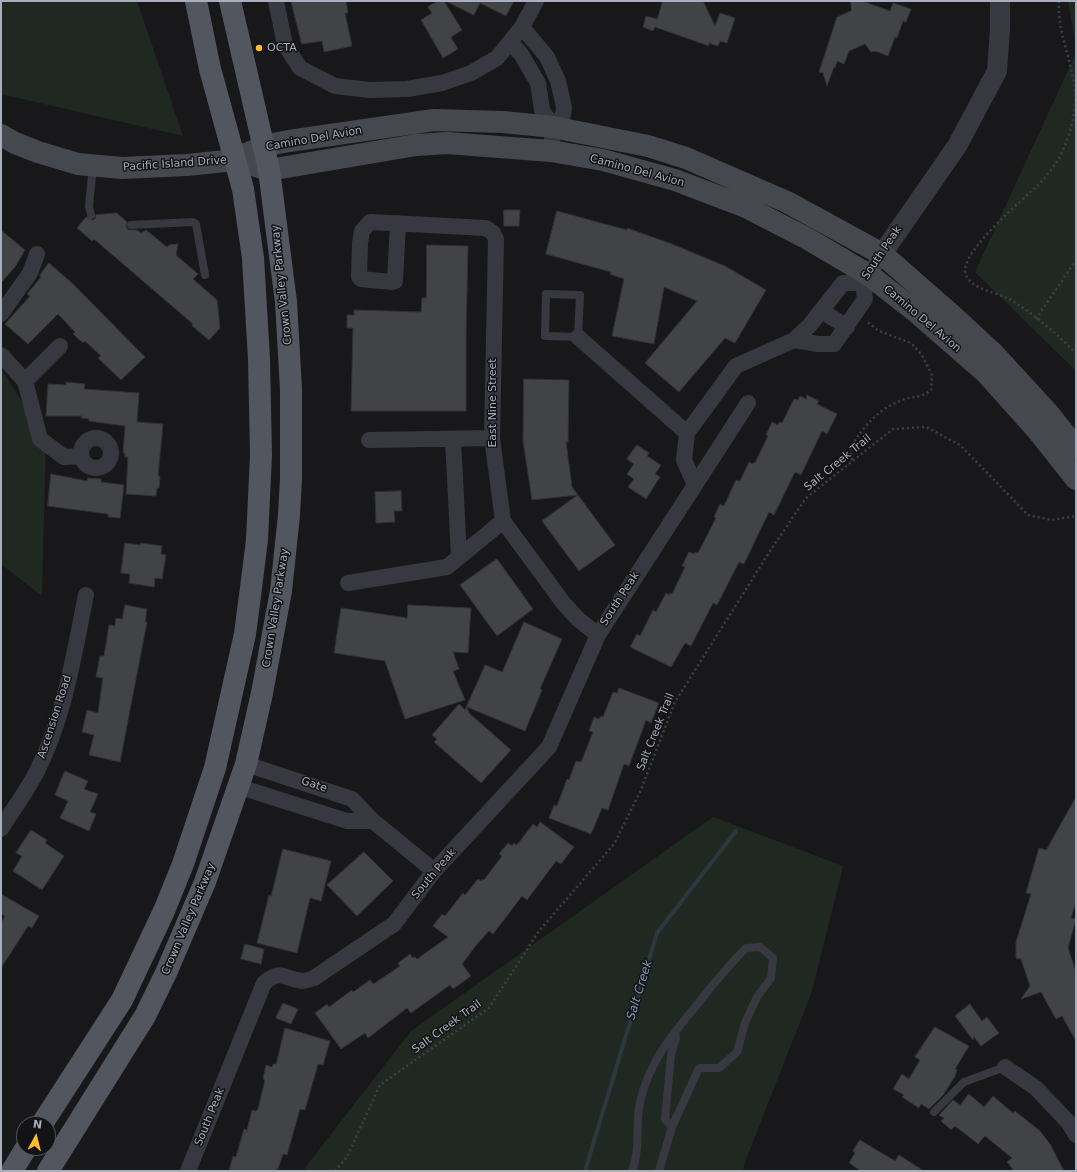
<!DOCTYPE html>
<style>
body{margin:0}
#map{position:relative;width:1077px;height:1172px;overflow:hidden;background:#18181a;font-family:"DejaVu Sans",sans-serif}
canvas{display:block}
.frame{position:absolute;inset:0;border:2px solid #a9aebb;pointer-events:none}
.north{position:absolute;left:16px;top:1116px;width:40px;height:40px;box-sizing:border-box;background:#131315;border:1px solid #4f5157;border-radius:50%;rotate:7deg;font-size:11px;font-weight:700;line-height:16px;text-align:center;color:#a9aebb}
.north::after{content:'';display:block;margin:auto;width:14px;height:18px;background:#ffbc2b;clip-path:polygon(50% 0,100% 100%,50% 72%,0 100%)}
</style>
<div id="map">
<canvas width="1077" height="1172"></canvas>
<div class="frame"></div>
<div class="north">N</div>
</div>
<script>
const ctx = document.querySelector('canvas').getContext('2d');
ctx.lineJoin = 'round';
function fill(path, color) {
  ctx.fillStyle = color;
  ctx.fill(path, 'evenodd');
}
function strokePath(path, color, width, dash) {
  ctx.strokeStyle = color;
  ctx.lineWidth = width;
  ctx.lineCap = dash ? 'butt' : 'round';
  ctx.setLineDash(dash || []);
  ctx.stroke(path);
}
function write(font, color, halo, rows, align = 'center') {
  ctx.font = font + ' "DejaVu Sans",sans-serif';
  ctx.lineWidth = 3;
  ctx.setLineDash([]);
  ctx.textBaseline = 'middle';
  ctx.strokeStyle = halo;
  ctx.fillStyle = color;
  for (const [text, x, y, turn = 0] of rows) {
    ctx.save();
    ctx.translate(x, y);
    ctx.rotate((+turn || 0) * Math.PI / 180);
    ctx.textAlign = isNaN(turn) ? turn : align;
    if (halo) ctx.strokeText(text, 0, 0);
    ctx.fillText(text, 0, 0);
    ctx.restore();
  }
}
const green = new Path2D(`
 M 1,1 L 137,1 L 183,136 L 1,94 Z
 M 1068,1 L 1076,1 L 1076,47 Z
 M 1076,53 L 1076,371 L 975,272 Z
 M 1,369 L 46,439 L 42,596 L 1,564 Z
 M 713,817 L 843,866 L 811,994 L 745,1162 L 743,1171 L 304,1171 L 307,1165 L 411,1031 Z`);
const stream = new Path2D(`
 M 585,1171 L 657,933 L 736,831`);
const building = new Path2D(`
 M 291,1 L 346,1 L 348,13 L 345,13 L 352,46 L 324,52 L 322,41 L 302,44 Z
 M 438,1 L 444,1 L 462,30 L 451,37 L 458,49 L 443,58 L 421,20 L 432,13 L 428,7 Z
 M 446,1 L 514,1 L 506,16 L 480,3 L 474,15 Z
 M 663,1 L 703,1 L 715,26 L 720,13 L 735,18 L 727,43 L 720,41 L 718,46 L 709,43 L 709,46 L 655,27 L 653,31 L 643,27 L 646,16 L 657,19 Z
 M 851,1 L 862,1 L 890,11 L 893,3 L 911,9 L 906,22 L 903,21 L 897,38 L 895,37 L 888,56 L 875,51 L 871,52 L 865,44 L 849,51 L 844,64 L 837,61 L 835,68 L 834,67 L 827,86 L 823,73 L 819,72 L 837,17 L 851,11 Z
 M 504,210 L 520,210 L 519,226 L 504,226 Z
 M 557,211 L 627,230 L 627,228 L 672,244 L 725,266 L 766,290 L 735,343 L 725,338 L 679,392 L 645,363 L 697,301 L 664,287 L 654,344 L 612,336 L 624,279 L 610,274 L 611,272 L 546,254 Z
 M 117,213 L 127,222 L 126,226 L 128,230 L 137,230 L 141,233 L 146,230 L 167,247 L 169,245 L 178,244 L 176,255 L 198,274 L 193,279 L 217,300 L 220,328 L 209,340 L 192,326 L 193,324 L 94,239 L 92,241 L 77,228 L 86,217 L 92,220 L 95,219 L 96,215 Z
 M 1,230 L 25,250 L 15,267 L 1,283 Z
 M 427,245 L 468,246 L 466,335 L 466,411 L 351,411 L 353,328 L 347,328 L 347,315 L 354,315 L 354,310 L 421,312 L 422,298 L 426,298 Z
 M 49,263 L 73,284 L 145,357 L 121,380 L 98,358 L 101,356 L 85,341 L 83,343 L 73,334 L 75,332 L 58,314 L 28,344 L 5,324 L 30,296 L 27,294 L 41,277 L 40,275 Z
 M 524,379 L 569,380 L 568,442 L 566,442 L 572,487 L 578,495 L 532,500 L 523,441 Z
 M 66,382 L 85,384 L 84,389 L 139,393 L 137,422 L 163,424 L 158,476 L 160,476 L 159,488 L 157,488 L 156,496 L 126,494 L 128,457 L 125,457 L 125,453 L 123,453 L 125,426 L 89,421 L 89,419 L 81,418 L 82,416 L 46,416 L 48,384 L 66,385 Z
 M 807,395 L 819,401 L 817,404 L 837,414 L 827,434 L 822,431 L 801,475 L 795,472 L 774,515 L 769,512 L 744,564 L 739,562 L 717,605 L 713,603 L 691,646 L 685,643 L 671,667 L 630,647 L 637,634 L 640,636 L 653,610 L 656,612 L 666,593 L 669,595 L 670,593 L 672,594 L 685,567 L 682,566 L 689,552 L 694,554 L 695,552 L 698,553 L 716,518 L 714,517 L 720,504 L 724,506 L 736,480 L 740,481 L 749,462 L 753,464 L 754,462 L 755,463 L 768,436 L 766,435 L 772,422 L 778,425 L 779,422 L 782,423 L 794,399 L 798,400 L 800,396 L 806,399 Z
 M 637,445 L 649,453 L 647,456 L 661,465 L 655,474 L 660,477 L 646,499 L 628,487 L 634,479 L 627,474 L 634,464 L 627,459 Z
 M 51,474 L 87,481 L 88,478 L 101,479 L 101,482 L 124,485 L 120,518 L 108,517 L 108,514 L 48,506 Z
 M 401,491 L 402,511 L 394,511 L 395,522 L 376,523 L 375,492 Z
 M 578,495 L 615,545 L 579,571 L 542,521 Z
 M 125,543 L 140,545 L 141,543 L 162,546 L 161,554 L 166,555 L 162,579 L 155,578 L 154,587 L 129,583 L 130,574 L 121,573 Z
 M 497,559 L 533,609 L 497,636 L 460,585 Z
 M 125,605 L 147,609 L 145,622 L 147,622 L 120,762 L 89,755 L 94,735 L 82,732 L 87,710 L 98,713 L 103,678 L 96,677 L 100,656 L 104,656 L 109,625 L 115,626 L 116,618 L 122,619 Z
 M 408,605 L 471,608 L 468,653 L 453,652 L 459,669 L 453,671 L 465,700 L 405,719 L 385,661 L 334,653 L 341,608 L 407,618 Z
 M 524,622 L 562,639 L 540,689 L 542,690 L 525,731 L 467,707 L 469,713 L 511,750 L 481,783 L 434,742 L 437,739 L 432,735 L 459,704 L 465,710 L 485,665 L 502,672 Z
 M 619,688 L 659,703 L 651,723 L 646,720 L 629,766 L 624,764 L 608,810 L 602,808 L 591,834 L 549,818 L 554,805 L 557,806 L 567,779 L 569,780 L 576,761 L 581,762 L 582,760 L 593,732 L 589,731 L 594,717 L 599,719 L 601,716 L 603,717 L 613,692 L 617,693 Z
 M 65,771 L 88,781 L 84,789 L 98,794 L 90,812 L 96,814 L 89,831 L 60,818 L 68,801 L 55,795 Z
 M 1076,797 L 1076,902 L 1071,918 L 1076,919 L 1068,948 L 1076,972 L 1076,1041 L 1062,1016 L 1056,1019 L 1041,992 L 1021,999 L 1030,986 L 1021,959 L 1016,958 L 1016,942 L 1031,894 L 1026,893 L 1039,848 L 1046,850 Z
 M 540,822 L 574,847 L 561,864 L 556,861 L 527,900 L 522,896 L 493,934 L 489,931 L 478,943 L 462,964 L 471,976 L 453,989 L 450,985 L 411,1013 L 407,1008 L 368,1038 L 365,1033 L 341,1049 L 315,1013 L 327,1004 L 329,1007 L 352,990 L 353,992 L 370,980 L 373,984 L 375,983 L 400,966 L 398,963 L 410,954 L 413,958 L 415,957 L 417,959 L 448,937 L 433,926 L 442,914 L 445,916 L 463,893 L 465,895 L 478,879 L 481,881 L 483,879 L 484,880 L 502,856 L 499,854 L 508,843 L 512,846 L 514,843 L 517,845 L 533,824 L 537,827 Z
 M 31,830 L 47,840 L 45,843 L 64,856 L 42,890 L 13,871 L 22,856 L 16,853 Z
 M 283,849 L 331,861 L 321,901 L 310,898 L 297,953 L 257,943 L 269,895 L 271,896 Z
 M 364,852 L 393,881 L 357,916 L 327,885 Z
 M 1,894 L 39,916 L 32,928 L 28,926 L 1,968 L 1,923 L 5,916 L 1,914 Z
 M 245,944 L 264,949 L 261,964 L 241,959 Z
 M 283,1003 L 298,1009 L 291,1024 L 276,1018 Z
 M 970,1004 L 982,1021 L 987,1017 L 999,1033 L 981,1046 L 974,1037 L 973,1040 L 955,1016 Z
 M 935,1027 L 969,1046 L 955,1069 L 957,1070 L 955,1076 L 944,1094 L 929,1109 L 921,1104 L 919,1108 L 902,1097 L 904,1095 L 893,1089 L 902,1074 L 909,1079 L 920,1060 L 915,1057 Z
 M 285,1028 L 330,1041 L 323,1065 L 318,1064 L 305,1110 L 300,1109 L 287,1155 L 283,1154 L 278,1169 L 276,1169 L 276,1171 L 229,1171 L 233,1156 L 236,1157 L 244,1129 L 247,1130 L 252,1110 L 256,1111 L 258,1109 L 265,1080 L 263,1079 L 266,1065 L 272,1067 L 273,1064 L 276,1064 Z
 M 969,1094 L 984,1107 L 993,1096 L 1013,1113 L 1015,1111 L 1040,1131 L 1050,1144 L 1064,1171 L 1014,1171 L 1007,1162 L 1012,1158 L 985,1136 L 978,1144 L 955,1126 L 951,1130 L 941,1121 L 944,1118 L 939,1115 L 953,1100 L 960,1105 Z
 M 860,1140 L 895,1161 L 899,1155 L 924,1171 L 861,1171 L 849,1163 L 855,1153 L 853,1151 Z`);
const path = new Path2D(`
 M 1059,1 C 1057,33 1073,62 1075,93 C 1077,114 1067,146 1056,163 C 1051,170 1045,178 1039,184 C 1024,199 956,255 966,275 C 971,288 993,292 1005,297 C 1031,310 1055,333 1076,353
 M 1036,319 L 1076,260
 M 852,460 L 850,448 C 865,425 877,410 902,400 C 913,396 922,398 931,390 L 932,375 L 922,355 L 911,343 L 879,331 L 866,321
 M 335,1171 L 347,1157 L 380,1085 L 489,1008 L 539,931 L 614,844 L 640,792 L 675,702 L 770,551 L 806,498 L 893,429 L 926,427 L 960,445 L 1028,515 L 1051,520 L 1076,516`);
const service = new Path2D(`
 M 91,215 L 89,206 L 93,166
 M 131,225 L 193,222 L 196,224 L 205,275
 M 546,294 L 580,295 L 578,337 L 545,336 Z
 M 934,1112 L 964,1082 L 1005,1067
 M 672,1127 L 665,1119 L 671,1055 L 676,1038 L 675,1032
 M 632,1171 C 641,1149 635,1124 640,1102 C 650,1059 674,1033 700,1001 C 715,982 730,964 746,948 L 760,947 L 773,958 L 771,978 L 757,997 L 745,1023 L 737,1052 L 719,1068 L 699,1068 L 672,1127 L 659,1171`);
const minor = new Path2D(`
 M 276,1 L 285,45 L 300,68 L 335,86 L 370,90 L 407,89 L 442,83 L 471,73 L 497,58 L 522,27 L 536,1
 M 522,27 L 547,57 L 558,81 L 564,107 L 563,115 L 553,127 L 551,151
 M 510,42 L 521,54 L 538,83 L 542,110 L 553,127
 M 398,223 L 395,281 L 392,282 L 361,279 L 359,277 L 360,243 L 362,231 L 370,222 L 486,228 L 493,233 L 496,239 L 492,438 L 503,521 L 564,604 L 578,619 L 598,635
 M 822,311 L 847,327
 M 1,314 L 30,273 L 37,254
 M 578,337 L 687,433
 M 794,340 L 818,344 L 834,344 L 865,299 L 863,283
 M 1,355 L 25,381 L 40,439 L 64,457 L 81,456
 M 25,381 L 60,346
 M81 453a15 15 0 1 1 30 0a15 15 0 1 1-30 0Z
 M 453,439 L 459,557
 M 369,440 L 492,438
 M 695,485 L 684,460 L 687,433 L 736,366 L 794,340 L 810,325 L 843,283 L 863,283 L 869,275 L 882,254
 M 348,583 L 447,567 L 503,521
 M 246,764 L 352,799 L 373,821 L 434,871
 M 240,787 L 347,821 L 373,821
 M 1,829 C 13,809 28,790 38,769 C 65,715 74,654 86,595
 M 1005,1067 L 1036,1088 L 1069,1123 L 1076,1135
 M 188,1171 L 264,983 C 282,968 283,979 302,981 C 305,981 311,979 314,978 L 394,924 L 434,871 L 549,747 L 598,635 L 748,403`);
const tertiary = new Path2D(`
 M 882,254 L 957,146 L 997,71 L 1000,29 L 1000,1`);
const secondary = new Path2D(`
 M 1,135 L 15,143 L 38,152 L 78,164 L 122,168 L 187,165 L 235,160 L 269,170 L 416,145 L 447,143 L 551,151 L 603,160 L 675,180 L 746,207 L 808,239 L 869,275 L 915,311 L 986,373 L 1037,430 L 1076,479
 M 246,154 L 268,145 L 289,141 L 434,120 L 503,122 L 553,127 L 648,146 L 686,158 L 787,202 L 882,254 L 953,316 L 992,352 L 1049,414 L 1076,448`);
const primary = new Path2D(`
 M 42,1124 L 122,1000 L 164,911 L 183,864 L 215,768 L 245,634 L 251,588 L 257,540 L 261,455 L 259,359 L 253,258 L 243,189 L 210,69 L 196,1
 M 12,1171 L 26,1148
 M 48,1171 L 145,1016 L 166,973 L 205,882 L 246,764 L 262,693 L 281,591 L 289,515 L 291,479 L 291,389 L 286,302 L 269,170 L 230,1`);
const markers = [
 [259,48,4,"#ffbc2b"]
];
const poiNames = [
 ["OCTA",267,48]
];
const streetNames = [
 ["Camino Del Avion",314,139,-10],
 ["Pacific Island Drive",175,164,-4],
 ["Camino Del Avion",637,171,15],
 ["South Peak",882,253,-56],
 ["Crown Valley Parkway",282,285,-96],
 ["Camino Del Avion",922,319,40],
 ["East Nine Street",493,403,-90],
 ["Salt Creek Trail",838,463,-39],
 ["South Peak",620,599,-57],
 ["Crown Valley Parkway",276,608,-81],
 ["Ascension Road",55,717,-72],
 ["Salt Creek Trail",656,732,-68],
 ["Gate",314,785,19],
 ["South Peak",434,874,-50],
 ["Crown Valley Parkway",189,919,-67],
 ["Salt Creek Trail",447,1027,-36],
 ["South Peak",210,1117,-68]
];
const waterNames = [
 ["Salt Creek",640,990,-73]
];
fill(green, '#1f2921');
strokePath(stream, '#2c3740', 4);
fill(building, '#424347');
strokePath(building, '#323136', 1);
strokePath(path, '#3e4047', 2.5, [2, 3]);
strokePath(service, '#383940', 8);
strokePath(minor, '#383940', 16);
strokePath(tertiary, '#383940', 20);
strokePath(secondary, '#464850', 22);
strokePath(primary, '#54565f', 22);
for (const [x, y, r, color] of markers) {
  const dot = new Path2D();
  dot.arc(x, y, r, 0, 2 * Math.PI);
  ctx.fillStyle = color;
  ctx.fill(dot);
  strokePath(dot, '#131315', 1.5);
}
write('11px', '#a9aebb', '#131315', poiNames, 'left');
write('11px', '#a9aebb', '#131315', streetNames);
write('italic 12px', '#7d9cb9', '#131315', waterNames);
</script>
